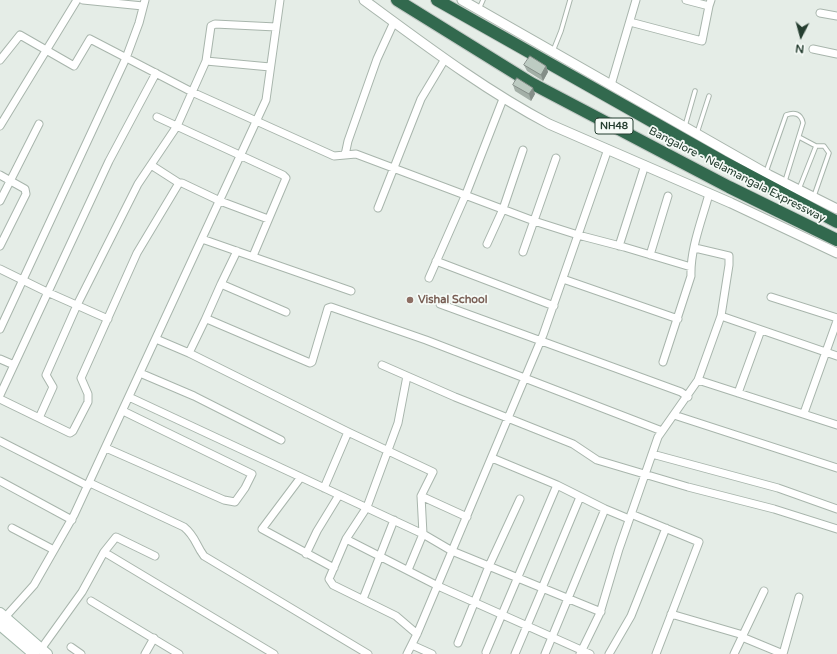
<!DOCTYPE html>
<style>
body{margin:0}
#map{position:relative;width:837px;height:654px;overflow:hidden;background:#e5ede7;font-family:"Varela Round",sans-serif}
canvas{display:block}
.north{position:absolute;left:781px;top:16px;width:40px;height:40px;-webkit-text-stroke:3px #f5faf6;paint-order:stroke;rotate:186deg;font-size:11px;font-weight:700;line-height:16px;text-align:center;color:#253e30}
.north::after{content:'';display:block;margin:auto;width:14px;height:18px;background:#253e30;clip-path:polygon(50% 0,100% 100%,50% 72%,0 100%)}
</style>
<div id="map">
<canvas width="837" height="654"></canvas>
<div class="north">N</div>
</div>
<script>
const ctx = document.querySelector('canvas').getContext('2d');
ctx.lineJoin = 'round';
function strokePath(path, color, width, dash) {
  ctx.strokeStyle = color;
  ctx.lineWidth = width;
  ctx.lineCap = dash ? 'butt' : 'round';
  ctx.setLineDash(dash || []);
  ctx.stroke(path);
}
function fill(path, color) {
  ctx.fillStyle = color;
  ctx.fill(path, 'evenodd');
}
function write(font, color, halo, rows, align = 'center') {
  ctx.font = font + ' "Varela Round",sans-serif';
  ctx.lineWidth = 3.5;
  ctx.setLineDash([]);
  ctx.textBaseline = 'middle';
  ctx.strokeStyle = halo;
  ctx.fillStyle = color;
  for (const [text, x, y, turn = 0] of rows) {
    ctx.save();
    ctx.translate(x, y);
    ctx.rotate((+turn || 0) * Math.PI / 180);
    ctx.textAlign = isNaN(turn) ? turn : align;
    if (halo) ctx.strokeText(text, 0, 0);
    ctx.fillText(text, 0, 0);
    ctx.restore();
  }
}
const service = new Path2D(`
 M 479,9 L 483,0
 M 553,51 L 561,31 L 570,0
 M 685,126 L 695,91
 M 697,133 L 709,96
 M 799,137 L 816,146
 M 766,172 L 786,115 C 794,112 801,113 803,123 L 785,181
 M 799,189 L 816,146 L 824,146 L 829,153 L 814,196`);
const minor = new Path2D(`
 M 83,0 L 143,6
 M 686,0 L 709,6 L 711,0
 M 820,13 L 837,16
 M 630,22 L 702,41 L 709,6
 M 813,49 L 837,54
 M 0,60 L 20,35 L 74,66 L 90,39 L 192,92 L 334,156 L 356,154 L 534,221 L 578,235 L 624,247 L 691,267
 M 206,61 L 270,67
 M 611,85 L 636,0
 M 157,117 L 283,175 L 286,178 L 253,256
 M 0,126 L 77,0
 M 345,155 L 348,141 L 377,59 L 394,22
 M 151,165 L 179,183
 M 0,175 L 25,189 L 26,194 L 0,246
 M 0,201 L 39,124
 M 378,208 L 421,99 L 445,59
 M 202,239 L 351,291
 M 487,244 L 503,209 L 523,150
 M 619,246 L 645,165
 M 523,252 L 556,158
 M 650,255 L 668,196
 M 436,261 L 554,306
 M 0,269 L 47,292 L 108,319
 M 429,278 L 466,194 L 503,99
 M 563,279 L 678,319
 M 221,284 L 237,251
 M 771,297 L 837,318
 M 440,304 L 681,392 L 688,397
 M 721,316 L 837,356
 M 205,320 L 221,284 L 286,312
 M 0,329 L 126,58 L 139,23 L 145,0
 M 156,339 L 189,353 L 205,320 L 207,319 L 310,363 L 312,362 L 328,308 L 331,307 L 426,340 L 662,431
 M 189,353 L 348,432 L 433,472 L 421,496 L 423,534 L 408,570
 M 0,359 L 14,365
 M 663,362 L 691,276 C 690,249 702,220 709,194
 M 382,365 L 455,397 L 573,444 L 597,460 L 688,487 L 774,509 L 837,529
 M 140,373 L 194,396 L 281,440
 M 407,376 L 398,423 L 367,507 L 346,539 L 329,579 L 333,585 L 396,616 L 417,634
 M 698,380 L 837,425
 M 738,393 L 761,330
 M 0,395 L 109,161 L 156,73
 M 129,397 L 423,534 L 452,551 L 601,612
 M 0,399 L 70,433 L 73,431 L 88,402 L 88,394 L 81,378 L 137,253 L 179,183 L 182,183 L 220,201 L 268,219
 M 804,413 L 837,321
 M 674,415 L 837,468
 M 39,418 L 53,387 L 46,375 L 77,305 L 138,184 L 177,126 L 206,61 L 211,26 L 215,24 L 276,27
 M 0,441 L 88,486
 M 106,448 L 224,500 L 235,502 L 245,488 L 252,474 L 123,411
 M 652,454 L 778,488 L 837,509
 M 492,458 L 557,485 L 605,509 L 629,519
 M 301,477 L 262,529 L 334,568
 M 0,481 L 72,520
 M 90,483 L 184,527 C 196,537 195,544 204,556 L 368,654
 M 324,488 L 348,432
 M 421,496 L 467,517
 M 631,514 L 699,542 L 656,654
 M 12,528 L 54,550
 M 346,539 L 438,586 L 590,654
 M 306,554 L 317,531 L 339,495
 M 155,556 L 116,537 L 104,552 L 274,654
 M 542,588 L 580,497
 M 363,599 L 394,520
 M 91,601 L 179,654
 M 671,614 L 743,635 L 734,654
 M 1,619 L 8,614 L 34,585 L 74,515 L 266,100 L 280,0
 M 743,635 L 764,591
 M 742,637 L 783,654 L 799,597
 M 458,643 L 489,566 L 520,499
 M 412,645 L 432,654
 M 71,647 L 81,654
 M 41,649 L 82,592 L 104,552
 M 486,652 L 557,485
 M 145,654 L 154,638
 M 407,654 L 417,634 L 543,335 L 608,149
 M 515,654 L 543,588
 M 545,654 L 605,509
 M 580,654 L 600,613 L 619,549 L 658,437 L 698,380 L 721,316 L 729,265 L 729,256 L 695,248
 M 609,654 L 631,616 L 666,528`);
const tertiary = new Path2D(`
 M 364,0 C 424,44 483,89 549,124 L 731,203 L 837,253
 M 462,0 L 769,175 L 837,209`);
const secondary = new Path2D(`
 M 0,613 L 47,654
 M 0,625 L 34,654`);
const motorway = new Path2D(`
 M 397,0 L 531,83 L 729,187 L 837,240
 M 437,0 L 722,161 L 837,222`);
const wall = new Path2D(`
 M 524,65 L 546,66 L 548,72 L 543,81 L 527,71 Z
 M 513,85 L 535,94 L 531,101 L 515,91 Z`);
const shadedWall = new Path2D(`
 M 546,66 L 548,72 L 543,81 L 541,75 Z
 M 533,88 L 535,94 L 531,101 L 529,94 Z`);
const building = new Path2D(`
 M 530,56 L 546,66 L 541,75 L 524,65 Z
 M 517,78 L 533,88 L 529,94 L 513,85 Z`);
const markers = [
 [410,300,4,"#8d6e63"]
];
const shields = [
 [614,126,38]
];
const shieldNames = [
 ["NH48",614,126]
];
const streetNames = [
 ["Bangalore - Nelamangala Expressway",737,175,27]
];
const educationNames = [
 ["Vishal School",418,300]
];
strokePath(service, '#a8b5ac', 5.5);
strokePath(minor, '#a8b5ac', 9);
strokePath(tertiary, '#a8b5ac', 11);
strokePath(secondary, '#a4b8ac', 12);
strokePath(motorway, '#c2c9c5', 14);
strokePath(service, '#fff', 3.5);
strokePath(minor, '#fff', 7);
strokePath(tertiary, '#fff', 9);
strokePath(secondary, '#fff', 10);
strokePath(motorway, '#32694e', 12);
fill(wall, '#a3afa7');
fill(shadedWall, '#848e88');
fill(building, '#bdcbc2');
strokePath(building, '#848e88', 1);
for (const [x, y, r, color] of markers) {
  const dot = new Path2D();
  dot.arc(x, y, r, 0, 2 * Math.PI);
  ctx.fillStyle = color;
  ctx.fill(dot);
  strokePath(dot, '#f5faf6', 1.5);
}
for (const [x, y, w] of shields) {
  const box = new Path2D();
  box.roundRect(x - w / 2, y - 8, w, 16, 3);
  ctx.fillStyle = '#f5faf6';
  ctx.fill(box);
  strokePath(box, '#253e30', 1);
}
write('bold 10px', '#253e30', null, shieldNames);
write('11px', '#253e30', '#f5faf6', streetNames);
write('bold 11px', '#785e54', '#f5faf6', educationNames, 'left');
</script>
